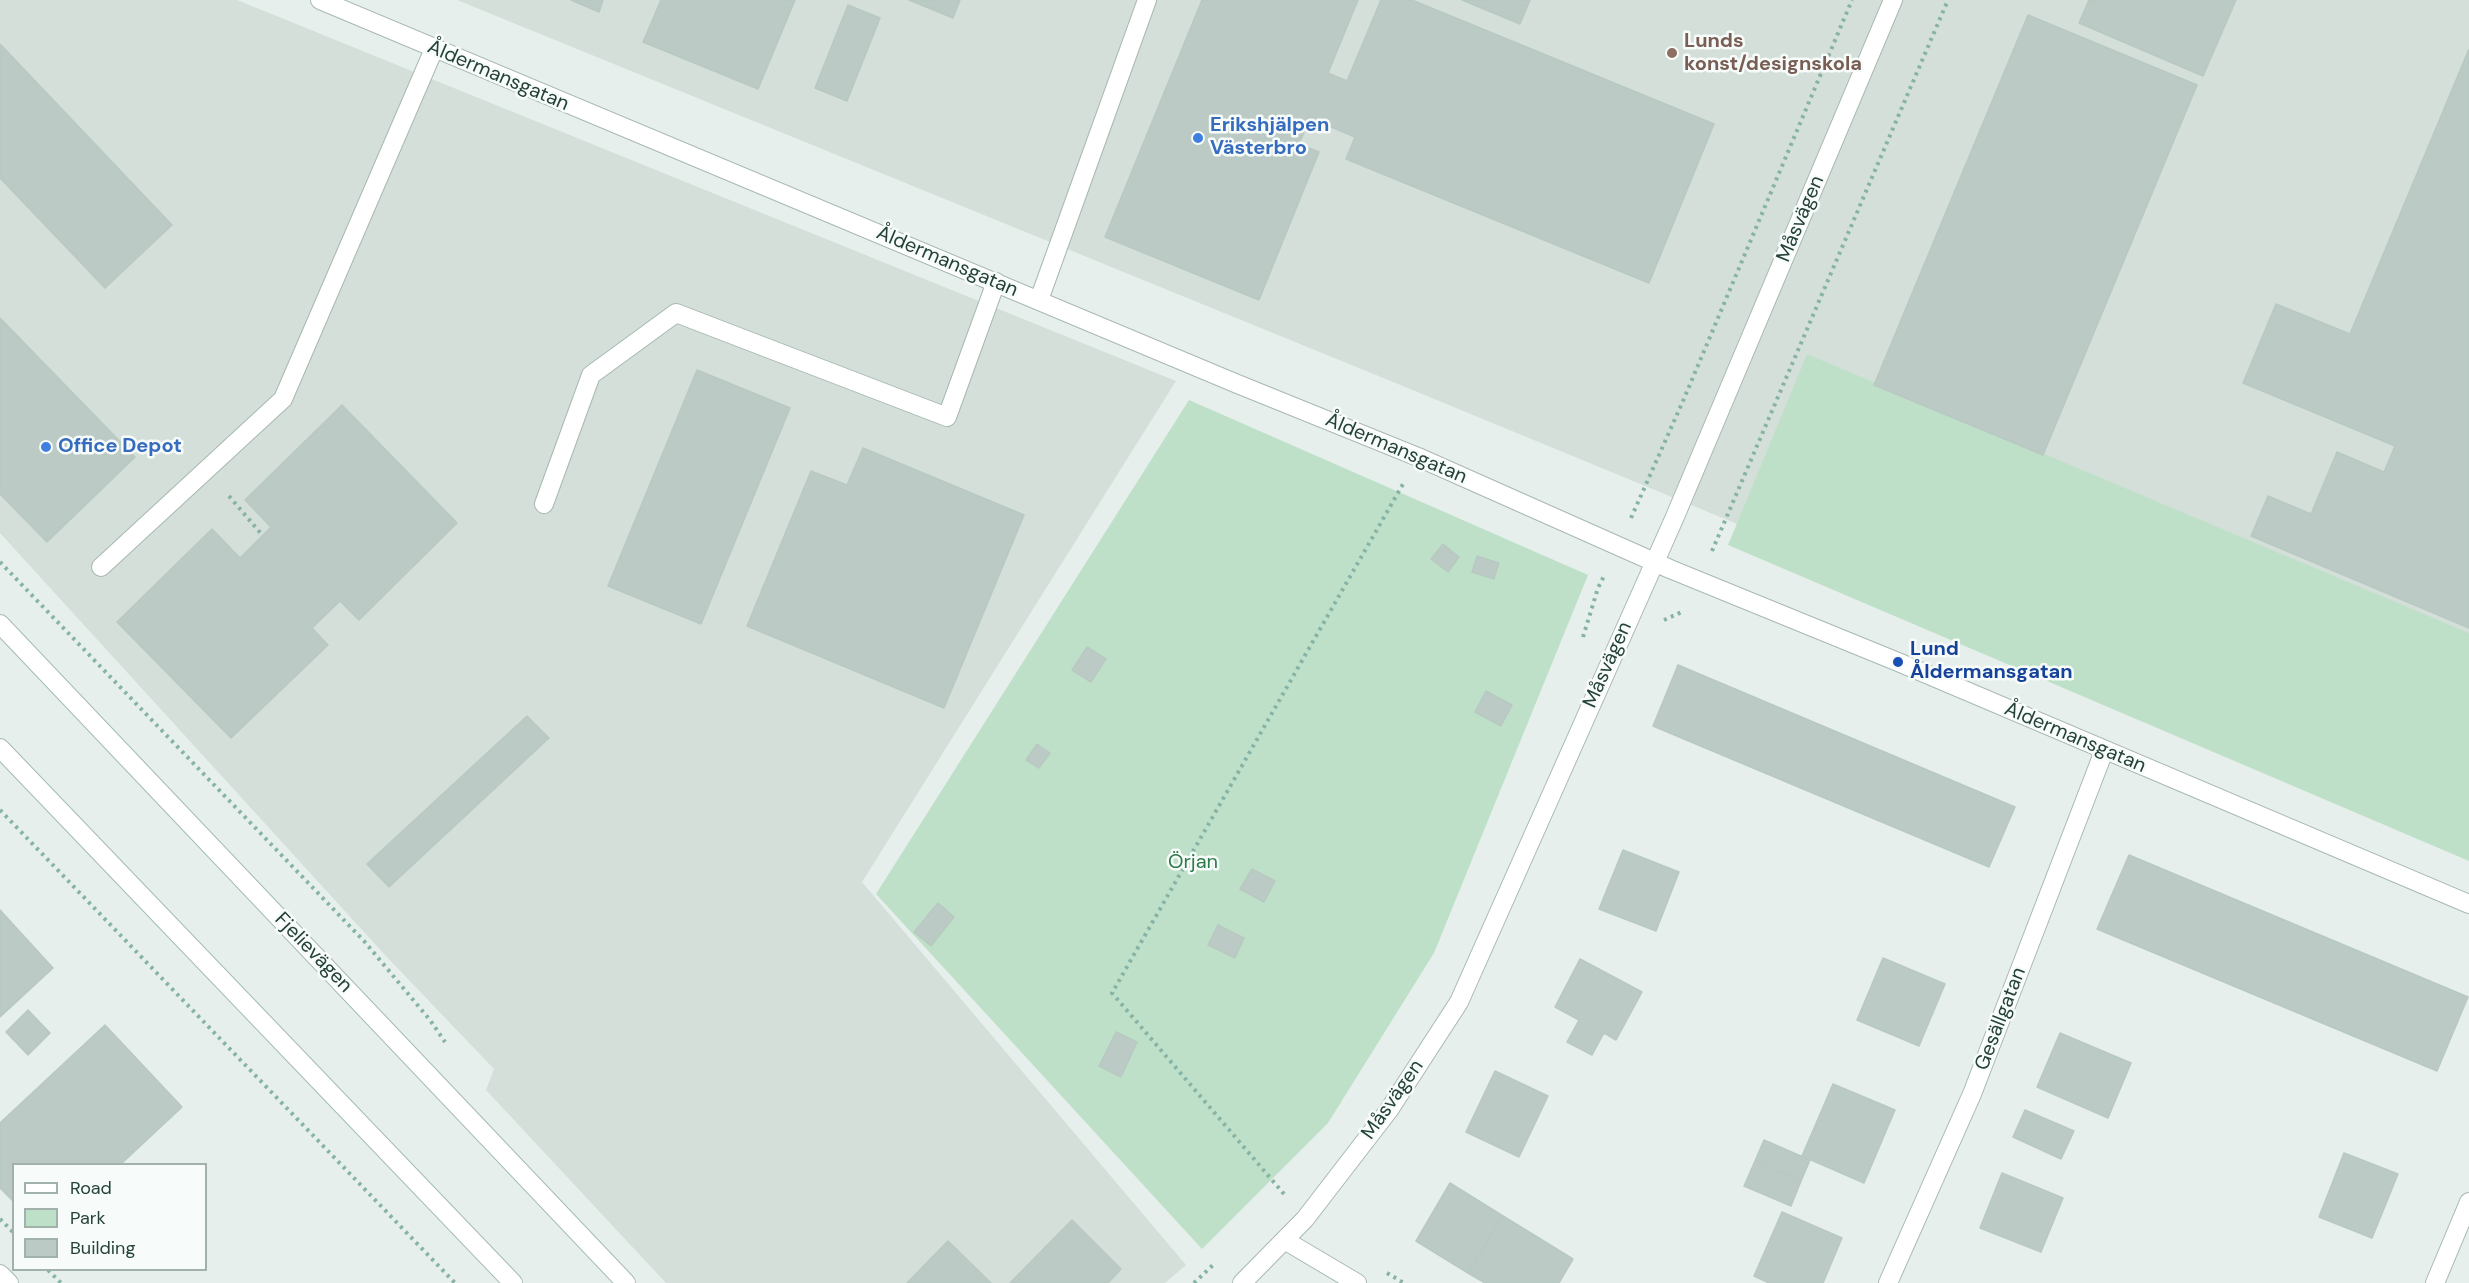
<!DOCTYPE html>
<meta charset="utf-8">
<style>
body{margin:0}
#map{position:relative;width:2469px;height:1283px;overflow:hidden;background:#e6efeb;font-family:"DM Sans",sans-serif}
canvas{display:block}
.legend{position:absolute;left:12px;top:1163px;width:195px;height:108px;box-sizing:border-box;background:#f7fbf9;border:2px solid #a3b1ad;margin:0;padding:8px 10px;list-style:none;font-size:18px;color:#24423a}
.legend li{display:flex;align-items:center;gap:12px;height:30px}
.legend b{width:30px;border:2px solid #a3b1ad}
</style>
<div id="map">
<canvas width="2469" height="1283"></canvas>
<ul class="legend">
<li><b style="height:8px;background:#fff"></b>Road</li>
<li><b style="height:16px;background:#bfe0c8"></b>Park</li>
<li><b style="height:16px;background:#bbcac4"></b>Building</li>
</ul>
</div>
<script>
const ctx = document.querySelector('canvas').getContext('2d');
ctx.lineJoin = 'round';
function fill(path, color) {
  ctx.fillStyle = color;
  ctx.fill(path, 'evenodd');
}
function strokePath(path, color, width, dash) {
  ctx.strokeStyle = color;
  ctx.lineWidth = width;
  ctx.lineCap = dash ? 'butt' : 'round';
  ctx.setLineDash(dash || []);
  ctx.stroke(path);
}
function write(font, color, halo, rows, align = 'center') {
  ctx.font = font + ' "DM Sans",sans-serif';
  ctx.lineWidth = 5;
  ctx.setLineDash([]);
  ctx.textBaseline = 'middle';
  ctx.strokeStyle = halo;
  ctx.fillStyle = color;
  for (const [text, x, y, turn = 0] of rows) {
    ctx.save();
    ctx.translate(x, y);
    ctx.rotate((+turn || 0) * Math.PI / 180);
    ctx.textAlign = isNaN(turn) ? turn : align;
    if (halo) ctx.strokeText(text, 0, 0);
    ctx.fillText(text, 0, 0);
    ctx.restore();
  }
}
const built = new Path2D(`
 M 0,0 L 237,0 L 1176,381 L 862,882 L 1186,1265 L 1165,1283 L 666,1283 L 486,1090 L 494,1069 L 385,955 L 0,533 Z
 M 457,0 L 2469,0 L 2469,826 L 1398,384 Z`);
const green = new Path2D(`
 M 1807,354 L 2469,633 L 2469,861 L 1728,545 Z
 M 1189,400 L 1588,575 L 1434,953 L 1328,1123 L 1202,1249 L 876,894 Z`);
const building = new Path2D(`
 M 571,0 L 603,0 L 599,12 Z
 M 661,0 L 795,0 L 758,89 L 643,42 Z
 M 909,0 L 960,0 L 953,18 Z
 M 1202,0 L 1358,0 L 1328,73 L 1347,81 L 1381,0 L 1412,0 L 1714,124 L 1649,283 L 1346,159 L 1355,137 L 1310,118 L 1299,144 L 1319,152 L 1259,300 L 1105,237 Z
 M 1462,0 L 1530,0 L 1520,24 Z
 M 2089,0 L 2236,0 L 2203,76 L 2079,23 Z
 M 848,5 L 880,18 L 847,101 L 815,88 Z
 M 2028,15 L 2197,85 L 2043,455 L 1874,385 Z
 M 0,44 L 172,225 L 105,288 L 0,178 Z
 M 2469,49 L 2469,628 L 2251,536 L 2268,496 L 2311,514 L 2337,452 L 2384,472 L 2395,446 L 2243,383 L 2276,304 L 2350,334 Z
 M 0,318 L 135,457 L 47,542 L 0,494 Z
 M 697,370 L 790,408 L 701,624 L 608,586 Z
 M 342,405 L 457,523 L 359,620 L 340,601 L 312,628 L 328,645 L 231,738 L 117,622 L 212,529 L 240,558 L 271,527 L 245,500 Z
 M 863,448 L 1024,515 L 944,708 L 747,626 L 811,471 L 847,485 Z
 M 1443,544 L 1459,557 L 1448,572 L 1431,559 Z
 M 1477,556 L 1499,563 L 1494,579 L 1472,572 Z
 M 1087,647 L 1106,659 L 1091,682 L 1072,670 Z
 M 1678,665 L 2015,807 L 1989,867 L 1653,726 Z
 M 1486,691 L 1512,705 L 1501,726 L 1475,712 Z
 M 527,716 L 549,738 L 389,887 L 367,864 Z
 M 1037,744 L 1050,753 L 1039,768 L 1026,760 Z
 M 1623,850 L 1679,872 L 1656,931 L 1599,909 Z
 M 2129,855 L 2468,997 L 2437,1071 L 2097,929 Z
 M 1252,869 L 1275,881 L 1264,902 L 1240,889 Z
 M 938,903 L 954,917 L 931,946 L 914,932 Z
 M 0,910 L 53,968 L 0,1017 Z
 M 1218,925 L 1244,938 L 1235,958 L 1208,945 Z
 M 1883,958 L 1945,984 L 1919,1046 L 1857,1020 Z
 M 1580,959 L 1642,992 L 1616,1040 L 1604,1033 L 1592,1055 L 1567,1042 L 1579,1020 L 1555,1007 Z
 M 28,1010 L 50,1033 L 28,1055 L 6,1032 Z
 M 105,1025 L 182,1107 L 121,1164 L 14,1164 L 14,1202 L 0,1188 L 0,1123 Z
 M 1116,1032 L 1137,1042 L 1121,1077 L 1099,1066 Z
 M 2060,1033 L 2131,1063 L 2108,1118 L 2037,1087 Z
 M 1495,1071 L 1548,1096 L 1519,1157 L 1466,1132 Z
 M 1833,1084 L 1895,1110 L 1864,1183 L 1802,1156 Z
 M 2025,1110 L 2074,1131 L 2061,1159 L 2013,1137 Z
 M 1764,1140 L 1810,1160 L 1801,1181 L 1755,1161 Z
 M 2344,1153 L 2398,1174 L 2372,1238 L 2319,1217 Z
 M 1755,1161 L 1801,1181 L 1791,1206 L 1744,1186 Z
 M 2002,1173 L 2063,1198 L 2041,1252 L 1980,1228 Z
 M 1450,1183 L 1503,1216 L 1468,1273 L 1416,1241 Z
 M 1782,1212 L 1842,1238 L 1823,1283 L 1769,1283 L 1754,1276 Z
 M 1503,1216 L 1573,1259 L 1559,1283 L 1485,1283 L 1468,1273 Z
 M 1072,1220 L 1121,1269 L 1108,1283 L 1010,1283 Z
 M 948,1241 L 991,1283 L 907,1283 Z`);
const path = new Path2D(`
 M 229,496 L 263,536
 M 1631,518 L 1683,401 L 1852,0
 M 1712,551 L 1948,0
 M 0,562 L 364,941 L 430,1020 L 445,1042
 M 1664,620 L 1684,611
 M 1583,637 L 1598,588 L 1605,574
 M 0,810 L 455,1283
 M 1284,1194 L 1112,993 L 1403,484
 M 0,1219 L 14,1233
 M 48,1270 L 61,1283
 M 1387,1273 L 1404,1283
 M 1194,1283 L 1213,1265`);
const lane = new Path2D(`
 M 1039,300 L 1147,0
 M 544,504 L 591,375 L 676,313 L 947,417 L 996,282
 M 101,567 L 283,399 L 434,49`);
const street = new Path2D(`
 M 320,0 L 1235,383 L 1418,457 L 1670,569 L 1898,662 L 2469,904
 M 1286,1241 L 1357,1283
 M 0,1274 L 9,1283
 M 1242,1283 L 1305,1219 L 1389,1110 L 1459,1002 L 1674,519 L 1893,0
 M 1888,1283 L 1972,1094 L 2104,751
 M 2435,1283 L 2469,1202`);
const secondary = new Path2D(`
 M 0,624 L 626,1283
 M 0,748 L 513,1283`);
const markers = [
 [1672,53,6,"#8d6e63"],
 [1198,138,6,"#3f7fe0"],
 [46,447,6,"#3f7fe0"],
 [1898,662,6,"#1a4fb4"]
];
const educationNames = [
 ["Lunds",1684,42],
 ["konst/designskola",1684,65]
];
const streetNames = [
 ["Åldermansgatan",498,76,23],
 ["Måsvägen",1801,219,-67],
 ["Åldermansgatan",947,262,23],
 ["Åldermansgatan",1396,449,23],
 ["Måsvägen",1608,665,-66],
 ["Åldermansgatan",2075,738,23],
 ["Fjelievägen",313,953,46],
 ["Gesällgatan",2001,1019,-69],
 ["Måsvägen",1393,1100,-55]
];
const shopNames = [
 ["Erikshjälpen",1210,126],
 ["Västerbro",1210,149],
 ["Office Depot",58,447]
];
const transitNames = [
 ["Lund",1910,650],
 ["Åldermansgatan",1910,673]
];
const parkNames = [
 ["Örjan",1193,863]
];
fill(built, '#d4dfda');
fill(green, '#bfe0c8');
fill(building, '#bbcac4');
strokePath(building, '#b8c9c2', 1.5);
strokePath(lane, '#a8b8b2', 20);
strokePath(street, '#a8b8b2', 20);
strokePath(secondary, '#a4bbb3', 20);
strokePath(path, '#86b3a5', 4, [3, 4.5]);
strokePath(lane, '#fff', 18);
strokePath(street, '#fff', 18);
strokePath(secondary, '#fff', 18);
for (const [x, y, r, color] of markers) {
  const dot = new Path2D();
  dot.arc(x, y, r, 0, 2 * Math.PI);
  ctx.fillStyle = color;
  ctx.fill(dot);
  strokePath(dot, '#f7fbf9', 2);
}
write('bold 20px', '#785e54', '#f7fbf9', educationNames, 'left');
write('20px', '#24423a', '#f7fbf9', streetNames);
write('bold 20px', '#366cbe', '#f7fbf9', shopNames, 'left');
write('bold 20px', '#164399', '#f7fbf9', transitNames, 'left');
write('20px', '#2d7a4b', '#f7fbf9', parkNames);
</script>
